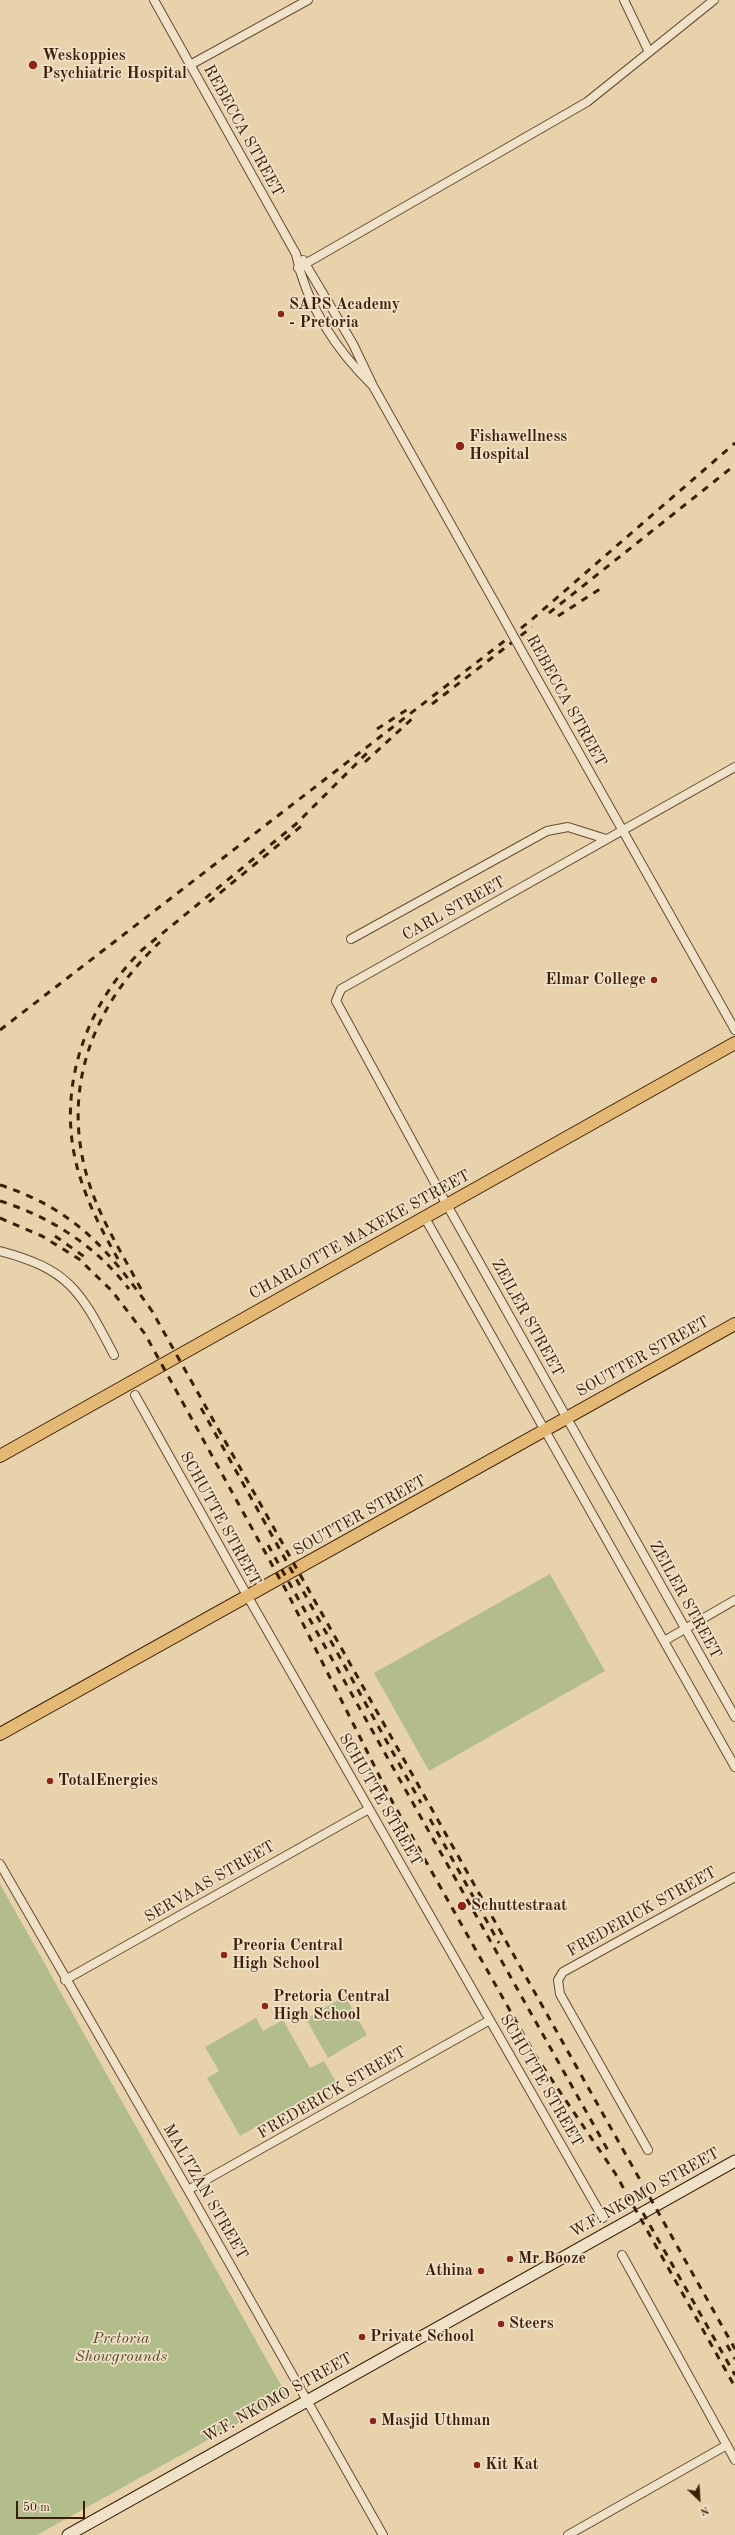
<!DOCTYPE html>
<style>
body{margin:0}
#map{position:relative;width:735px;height:2535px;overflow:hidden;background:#e8d2ac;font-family:"Old Standard TT",serif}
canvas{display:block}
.north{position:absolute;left:679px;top:2479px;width:40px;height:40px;-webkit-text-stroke:3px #f0e2c9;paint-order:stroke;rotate:155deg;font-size:11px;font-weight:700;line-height:16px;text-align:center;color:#3d1e06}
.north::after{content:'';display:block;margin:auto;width:14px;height:18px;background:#3d1e06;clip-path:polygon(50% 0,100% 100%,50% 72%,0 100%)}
.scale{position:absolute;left:16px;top:2501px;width:69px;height:18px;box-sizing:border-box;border:2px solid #3d1e06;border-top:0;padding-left:5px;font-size:12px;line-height:14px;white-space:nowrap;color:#3d1e06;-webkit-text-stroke:3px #f0e2c9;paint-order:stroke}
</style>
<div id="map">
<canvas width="735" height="2535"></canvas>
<div class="north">N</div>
<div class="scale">50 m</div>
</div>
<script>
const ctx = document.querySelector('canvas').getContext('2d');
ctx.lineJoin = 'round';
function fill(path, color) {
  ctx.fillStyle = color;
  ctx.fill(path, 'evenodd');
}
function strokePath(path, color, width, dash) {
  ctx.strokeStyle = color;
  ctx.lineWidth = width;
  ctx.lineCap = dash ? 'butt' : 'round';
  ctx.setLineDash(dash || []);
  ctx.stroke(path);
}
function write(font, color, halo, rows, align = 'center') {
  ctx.font = font + ' "Old Standard TT",serif';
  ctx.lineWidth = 3.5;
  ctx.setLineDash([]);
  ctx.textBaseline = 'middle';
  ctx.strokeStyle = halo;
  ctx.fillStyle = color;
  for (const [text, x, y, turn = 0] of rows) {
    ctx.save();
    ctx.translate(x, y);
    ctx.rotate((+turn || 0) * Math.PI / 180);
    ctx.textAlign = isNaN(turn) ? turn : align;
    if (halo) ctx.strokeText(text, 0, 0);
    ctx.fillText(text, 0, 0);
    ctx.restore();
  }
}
const green = new Path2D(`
 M 550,1574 L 605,1671 L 429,1771 L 374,1673 Z
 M 0,1884 L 287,2396 L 37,2535 L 0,2535 Z
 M 345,1996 L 367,2035 L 328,2058 L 306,2019 Z
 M 256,2018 L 263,2031 L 283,2020 L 310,2068 L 324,2061 L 336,2082 L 240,2136 L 207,2078 L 219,2071 L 205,2047 Z`);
const street = new Path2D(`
 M 154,0 L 296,254 C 306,305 337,351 373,386
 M 624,0 L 649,52
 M 190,65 L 308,0
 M 303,260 L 353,344 L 373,386 L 495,603
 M 298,268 L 587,102 L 714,0
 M 525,657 L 735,1030
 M 735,767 L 341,989 L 336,1001 L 447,1205 L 735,1717
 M 351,939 L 547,831 L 568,827 L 606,839
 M 425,1218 L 735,1767
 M 0,1251 C 72,1270 81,1293 114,1355
 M 135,1395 L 248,1597 L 603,2218
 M 664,1641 L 735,1600
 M 0,1864 L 188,2190 L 383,2535
 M 65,1980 L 369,1809
 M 648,2150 L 560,1994 L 558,1980 L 563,1972 L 735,1877
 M 188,2190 L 490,2020
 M 622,2255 L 735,2460
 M 568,2535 L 727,2445`);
const secondary = new Path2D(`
 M 68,2535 L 735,2161`);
const primary = new Path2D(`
 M 0,1456 L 735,1043
 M 0,1734 L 735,1324`);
const rail = new Path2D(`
 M 549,613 L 735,465
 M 558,616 L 600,589
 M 432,704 L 532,627
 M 377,729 L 408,709
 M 365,762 L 414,717
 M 209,902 L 305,823
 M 0,1030 L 529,622 L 735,443
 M 0,1185 C 74,1209 108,1249 152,1311 L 735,2349
 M 0,1201 C 51,1217 96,1246 129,1289
 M 0,1218 L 42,1236 L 79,1259 L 112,1291 L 145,1334 L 287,1592 L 393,1803 L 535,2055 L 615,2173 L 735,2387
 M 55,1236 L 89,1260
 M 118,1259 C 103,1233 89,1206 80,1177 C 54,1095 83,1008 142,950 L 296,824 L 368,752
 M 141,1289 C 123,1255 102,1222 90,1186 C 59,1093 91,1007 160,942
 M 201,1408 L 421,1803
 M 268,1545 L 610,2154
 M 430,1819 L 499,1943
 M 643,2213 L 735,2375
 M 727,2345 L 735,2359`);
const streetBridge = new Path2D(`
 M 495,603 L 525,657`);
const markers = [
 [33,65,5,"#8f2418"],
 [281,314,4,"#8f2418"],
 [460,446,5,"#8f2418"],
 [654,980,4,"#8f2418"],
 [50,1781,4,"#8f2418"],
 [462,1906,5,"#8f2418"],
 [224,1955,4,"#8f2418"],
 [265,2006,4,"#8f2418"],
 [510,2259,4,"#8f2418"],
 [481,2271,4,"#8f2418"],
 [501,2324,4,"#8f2418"],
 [362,2337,4,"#8f2418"],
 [373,2421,4,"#8f2418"],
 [477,2465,4,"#8f2418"]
];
const poiNames = [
 ["Weskoppies",42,56],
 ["Psychiatric Hospital",42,74],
 ["SAPS Academy",289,305],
 ["- Pretoria",289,323],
 ["Fishawellness",469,437],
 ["Hospital",469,455],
 ["Elmar College",646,980,"right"],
 ["TotalEnergies",58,1781],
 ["Schuttestraat",471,1906],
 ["Preoria Central",232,1946],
 ["High School",232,1964],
 ["Pretoria Central",273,1997],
 ["High School",273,2015],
 ["Mr Booze",518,2259],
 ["Athina",473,2271,"right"],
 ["Steers",509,2324],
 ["Private School",370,2337],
 ["Masjid Uthman",381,2421],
 ["Kit Kat",485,2465]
];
const streetNames = [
 ["REBECCA STREET",243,131,61],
 ["REBECCA STREET",566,701,61],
 ["CARL STREET",454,909,-29],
 ["CHARLOTTE MAXEKE STREET",360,1235,-29],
 ["ZEILER STREET",527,1318,61],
 ["SOUTTER STREET",643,1357,-29],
 ["SOUTTER STREET",360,1516,-29],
 ["SCHUTTE STREET",220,1519,61],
 ["ZEILER STREET",685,1600,61],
 ["SCHUTTE STREET",380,1800,60],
 ["SERVAAS STREET",210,1882,-30],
 ["FREDERICK STREET",642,1912,-29],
 ["SCHUTTE STREET",541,2081,60],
 ["FREDERICK STREET",332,2093,-30],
 ["MALTZAN STREET",205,2192,60],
 ["W.F. NKOMO STREET",645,2193,-29],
 ["W.F. NKOMO STREET",278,2398,-29]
];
const parkNames = [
 ["Pretoria",121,2339],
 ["Showgrounds",121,2357]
];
fill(green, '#b3bd8c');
strokePath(street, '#684b30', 10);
strokePath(secondary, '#3d1e06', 13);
strokePath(primary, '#3d1e06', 14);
strokePath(street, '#f0e2c9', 8);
strokePath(secondary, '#f0e2c9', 11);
strokePath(primary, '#e4b976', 12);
strokePath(rail, '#3d1e06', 3, [7, 7]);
strokePath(streetBridge, '#684b30', 10, []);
strokePath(streetBridge, '#f0e2c9', 8);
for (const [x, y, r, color] of markers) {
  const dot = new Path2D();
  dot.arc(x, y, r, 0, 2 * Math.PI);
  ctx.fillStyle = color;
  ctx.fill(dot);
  strokePath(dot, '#f0e2c9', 1.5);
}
write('bold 16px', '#3d1e06', '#f0e2c9', poiNames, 'left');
write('16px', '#3d1e06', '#f0e2c9', streetNames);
write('italic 16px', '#5a4628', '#f0e2c9', parkNames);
</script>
